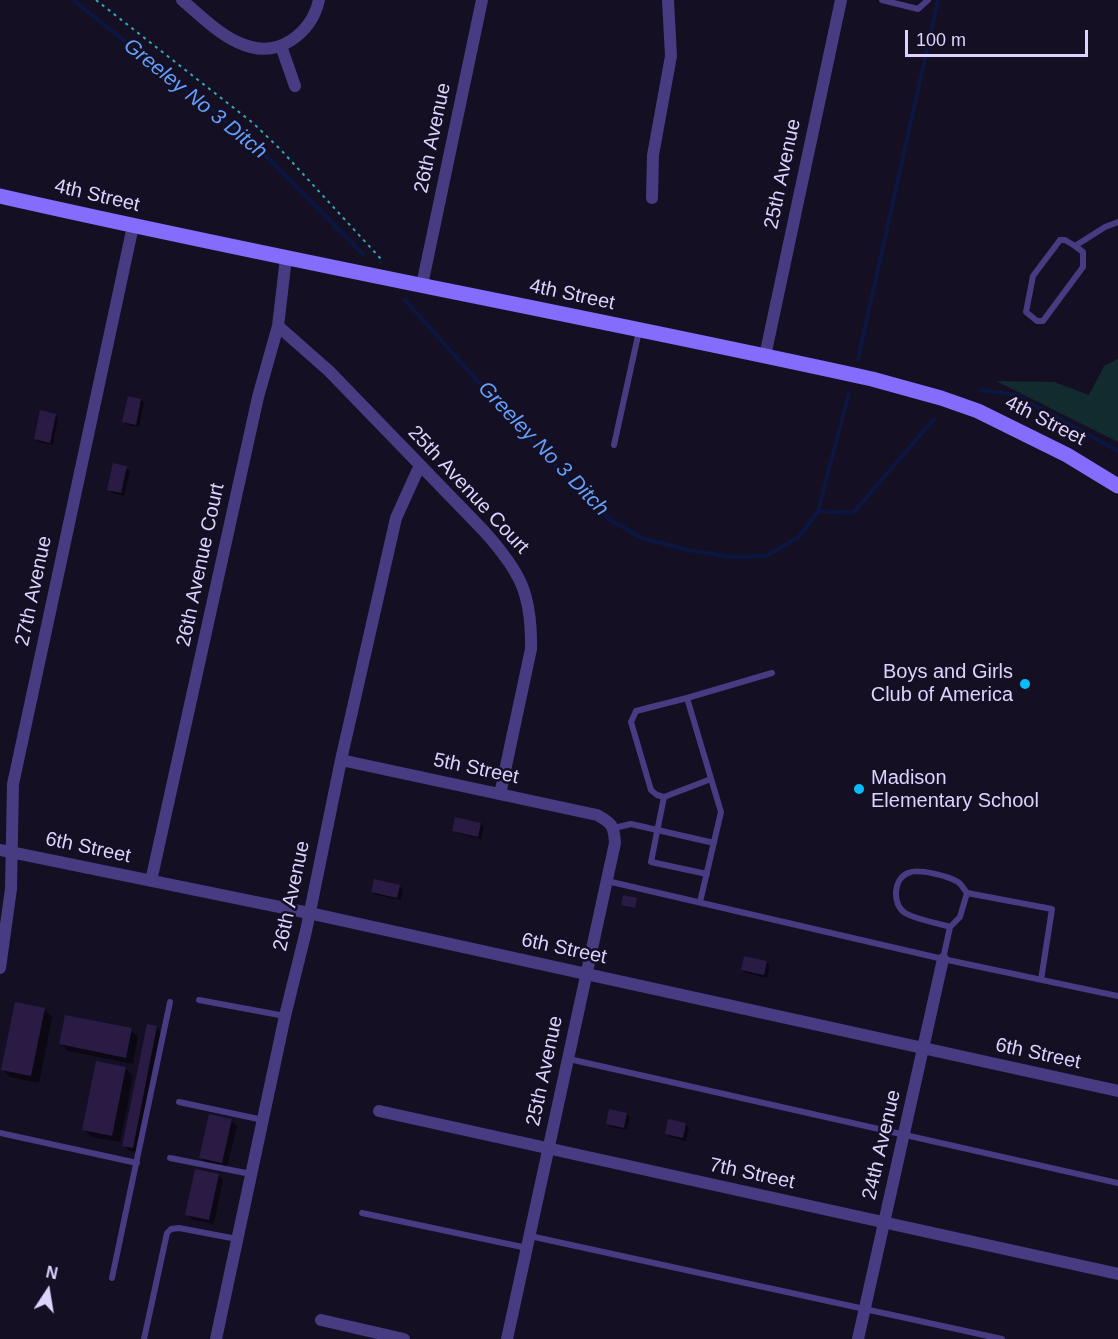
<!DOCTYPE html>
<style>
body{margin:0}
#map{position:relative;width:1118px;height:1339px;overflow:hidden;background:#150f24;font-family:Arial,sans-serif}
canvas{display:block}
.north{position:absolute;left:18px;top:1261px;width:60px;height:60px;-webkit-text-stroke:4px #150f24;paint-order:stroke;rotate:12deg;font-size:16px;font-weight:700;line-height:24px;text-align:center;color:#ded3fe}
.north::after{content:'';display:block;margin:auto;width:21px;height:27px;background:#ded3fe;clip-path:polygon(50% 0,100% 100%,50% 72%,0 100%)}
.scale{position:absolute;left:905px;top:30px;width:183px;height:27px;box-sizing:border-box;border:3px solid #ded3fe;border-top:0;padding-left:8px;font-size:18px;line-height:21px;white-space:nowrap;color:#ded3fe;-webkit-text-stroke:4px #150f24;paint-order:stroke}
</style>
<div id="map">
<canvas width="1118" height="1339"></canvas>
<div class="north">N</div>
<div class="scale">100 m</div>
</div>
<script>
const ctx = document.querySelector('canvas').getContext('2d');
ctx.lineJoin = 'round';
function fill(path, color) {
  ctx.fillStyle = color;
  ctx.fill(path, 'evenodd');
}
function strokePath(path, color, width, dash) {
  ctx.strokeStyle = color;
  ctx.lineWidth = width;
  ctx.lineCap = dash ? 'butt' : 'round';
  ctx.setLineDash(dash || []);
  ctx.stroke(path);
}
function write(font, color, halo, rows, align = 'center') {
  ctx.font = font + ' Arial,sans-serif';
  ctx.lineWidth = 5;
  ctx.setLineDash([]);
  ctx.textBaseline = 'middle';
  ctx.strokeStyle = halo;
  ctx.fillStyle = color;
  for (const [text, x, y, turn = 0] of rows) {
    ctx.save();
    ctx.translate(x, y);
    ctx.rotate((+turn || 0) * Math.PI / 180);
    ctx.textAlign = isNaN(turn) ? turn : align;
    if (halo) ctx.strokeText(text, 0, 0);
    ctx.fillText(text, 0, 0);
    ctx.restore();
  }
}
const green = new Path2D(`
 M 1118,359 L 1118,442 L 996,381 L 1054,382 L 1089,395 L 1104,366 Z`);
const shadow = new Path2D(`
 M 141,400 L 144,403 L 139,427 L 127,425 L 124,421 Z
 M 55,415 L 58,418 L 53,445 L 39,442 L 35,439 Z
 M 126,468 L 130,471 L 124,496 L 112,493 L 109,490 Z
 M 481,824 L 484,827 L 481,839 L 457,833 L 454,830 Z
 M 400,886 L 403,890 L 401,900 L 376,895 L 373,891 Z
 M 766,962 L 770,966 L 767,978 L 746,973 L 742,970 Z
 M 44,1009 L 52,1017 L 39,1083 L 10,1077 L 3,1070 Z
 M 156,1027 L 162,1033 L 138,1152 L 129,1151 L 124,1145 Z
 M 131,1030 L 138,1037 L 133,1064 L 68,1051 L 61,1043 Z
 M 125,1068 L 133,1076 L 120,1142 L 91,1137 L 84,1129 Z
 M 627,1114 L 630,1118 L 627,1130 L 611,1127 L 607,1124 Z
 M 211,1115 L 232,1121 L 237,1126 L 227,1168 L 206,1163 L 200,1157 Z
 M 685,1124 L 689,1128 L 686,1141 L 670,1137 L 666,1134 Z
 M 218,1175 L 223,1180 L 214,1224 L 192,1220 L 187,1214 Z`);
const stream = new Path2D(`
 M 73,0 L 251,141 L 363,254
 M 405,300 L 534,444 L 610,520 L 642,538 L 688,550 L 732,557 L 766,556 L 799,537 L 818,511 L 853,513 L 934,419
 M 858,359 L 938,0
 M 981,390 L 1016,395 L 1118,451
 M 818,511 L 849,393`);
const building = new Path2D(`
 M 128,396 L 141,399 L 136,425 L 122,422 Z
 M 40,410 L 56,414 L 50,443 L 34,439 Z
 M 113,463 L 127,466 L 121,493 L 107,490 Z
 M 455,817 L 481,823 L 478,837 L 452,831 Z
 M 374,879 L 400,885 L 397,898 L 371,892 Z
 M 623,895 L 637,898 L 635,908 L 621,905 Z
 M 744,956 L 767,961 L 764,975 L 741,970 Z
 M 15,1002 L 45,1008 L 31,1076 L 1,1070 Z
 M 65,1015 L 132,1028 L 126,1058 L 59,1044 Z
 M 147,1024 L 157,1026 L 133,1148 L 122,1146 Z
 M 96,1061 L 126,1067 L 112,1136 L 82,1130 Z
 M 609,1109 L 627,1113 L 624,1128 L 606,1124 Z
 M 209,1114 L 232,1119 L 222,1163 L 199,1158 Z
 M 668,1119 L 686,1123 L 683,1138 L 665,1134 Z
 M 195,1169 L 219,1174 L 209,1220 L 185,1215 Z`);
const path = new Path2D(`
 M 96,0 L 253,123 L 281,150 L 381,259 L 381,263`);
const service = new Path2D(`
 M 882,0 L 918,9 L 928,0
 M 1075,246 L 1083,252 L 1083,267 L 1043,321 L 1037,321 L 1026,312 L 1033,276 L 1060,240 L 1065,240 L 1075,246 L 1105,227 L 1118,222
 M 614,445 L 639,331
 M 687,698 L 636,711 L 631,722 L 651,790 L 657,795 L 664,797 L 711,779
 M 664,797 L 651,862 L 707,874
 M 614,828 L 631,824 L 714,843
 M 607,881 L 943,959 L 1118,996
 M 700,902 L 721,812 L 687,698 L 772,673
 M 950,927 C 937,923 915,919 905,913 C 892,904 893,879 908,873 C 918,868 948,876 958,882 C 961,884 964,889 967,893
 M 943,959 L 950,927 L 960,917 L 967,893 L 1052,909 L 1041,980
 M 199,1000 L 285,1016
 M 569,1059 L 1118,1183
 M 179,1102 L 263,1120
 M 0,1133 L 137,1163
 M 170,1158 L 251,1174
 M 362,1213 L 527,1248
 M 530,1236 L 1002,1339
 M 112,1278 L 170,1002
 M 144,1339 L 167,1233 L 171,1229 L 179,1228 L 237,1239`);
const minor = new Path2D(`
 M 182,0 C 211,25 250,66 290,41 C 306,31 315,18 319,0
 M 281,46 L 295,86
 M 652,198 L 653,155 L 671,56 L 668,0
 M 422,285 L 482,0
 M 278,326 L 329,371 L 483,530 C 520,571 532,593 531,649 L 500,794
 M 765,356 L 841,0
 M 341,760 L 597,815 C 612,823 614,826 615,843 L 507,1339
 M 0,850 L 309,913 L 1118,1091
 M 151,881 L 258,397 L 278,326 L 286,258
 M 0,968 L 11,889 L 13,784 L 133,226
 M 379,1111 L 1118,1274
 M 321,1320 L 404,1339
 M 216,1339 L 285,1016 L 306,931 L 341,760 L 396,518 L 420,465
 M 858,1339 L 943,959`);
const secondary = new Path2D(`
 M 0,196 C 290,262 582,315 872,379 L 941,398 L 978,411 L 1067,455 L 1118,486`);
const markers = [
 [1025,684,6,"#05bdf7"],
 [859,789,6,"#05bdf7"]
];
const streetNames = [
 ["26th Avenue",433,138,-78],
 ["25th Avenue",783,174,-78],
 ["4th Street",97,196,13],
 ["4th Street",572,295,12],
 ["4th Street",1045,421,27],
 ["25th Avenue Court",468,490,47],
 ["26th Avenue Court",201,565,-78],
 ["27th Avenue",34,591,-78],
 ["5th Street",476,769,12],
 ["6th Street",88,848,12],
 ["26th Avenue",292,896,-78],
 ["6th Street",564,949,12],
 ["6th Street",1038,1054,12],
 ["25th Avenue",545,1071,-78],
 ["24th Avenue",882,1145,-77],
 ["7th Street",752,1174,12]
];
const poiNames = [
 ["Boys and Girls",1013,672],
 ["Club of America",1013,695],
 ["Madison",871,778,"left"],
 ["Elementary School",871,801,"left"]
];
const waterNames = [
 ["Greeley No 3 Ditch",195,99,39],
 ["Greeley No 3 Ditch",543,449,46]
];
fill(green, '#122b2e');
fill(shadow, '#0007');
strokePath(stream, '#0b1741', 4);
fill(building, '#291b44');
strokePath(path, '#31a9b3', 2, [3, 4.5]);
strokePath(service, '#473b82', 6);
strokePath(minor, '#473b82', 12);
strokePath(secondary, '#846cfc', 15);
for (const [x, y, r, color] of markers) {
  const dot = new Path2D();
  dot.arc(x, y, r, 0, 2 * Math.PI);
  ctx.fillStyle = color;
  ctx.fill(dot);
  strokePath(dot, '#150f24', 2);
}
write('20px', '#ded3fe', '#150f24', streetNames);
write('20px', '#ded3fe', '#150f24', poiNames, 'right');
write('italic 21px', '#639ffc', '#150f24', waterNames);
</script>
